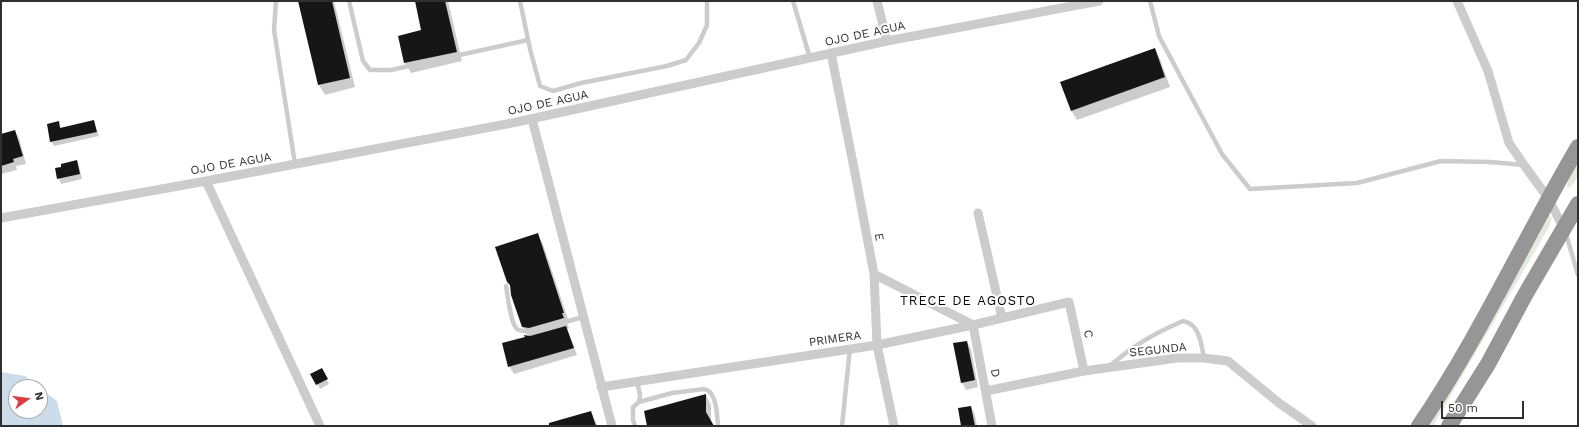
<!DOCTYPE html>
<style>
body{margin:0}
#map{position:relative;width:1579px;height:427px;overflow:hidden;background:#fff;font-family:"Work Sans",sans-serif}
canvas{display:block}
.frame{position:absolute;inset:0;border:2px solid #2f2f2f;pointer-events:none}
.north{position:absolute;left:8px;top:379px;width:40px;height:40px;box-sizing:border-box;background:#fff;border:1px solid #acacac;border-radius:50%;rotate:76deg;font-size:11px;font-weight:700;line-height:16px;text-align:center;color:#2f2f2f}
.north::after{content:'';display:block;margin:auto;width:14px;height:18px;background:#da3d42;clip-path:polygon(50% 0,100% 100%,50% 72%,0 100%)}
.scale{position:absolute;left:1441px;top:401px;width:83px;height:18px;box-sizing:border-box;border:2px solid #2f2f2f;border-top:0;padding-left:5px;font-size:12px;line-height:14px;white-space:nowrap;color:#2f2f2f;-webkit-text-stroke:3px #fff;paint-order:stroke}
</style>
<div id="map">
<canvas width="1579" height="427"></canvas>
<div class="frame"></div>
<div class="north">N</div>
<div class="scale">50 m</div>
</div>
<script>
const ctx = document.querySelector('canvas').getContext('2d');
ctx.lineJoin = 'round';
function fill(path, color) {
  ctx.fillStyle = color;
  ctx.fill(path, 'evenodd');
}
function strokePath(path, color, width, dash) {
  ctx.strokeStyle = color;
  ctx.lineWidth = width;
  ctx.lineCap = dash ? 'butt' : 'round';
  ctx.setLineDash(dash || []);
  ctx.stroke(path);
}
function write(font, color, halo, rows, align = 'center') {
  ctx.font = font + ' "Work Sans",sans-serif';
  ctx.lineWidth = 4;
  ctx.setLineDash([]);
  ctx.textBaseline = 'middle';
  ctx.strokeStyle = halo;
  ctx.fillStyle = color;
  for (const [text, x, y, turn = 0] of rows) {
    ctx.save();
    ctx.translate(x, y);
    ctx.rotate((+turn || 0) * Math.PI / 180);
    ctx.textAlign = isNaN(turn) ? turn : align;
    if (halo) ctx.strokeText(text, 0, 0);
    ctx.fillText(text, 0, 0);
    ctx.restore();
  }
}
const green = new Path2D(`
 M 1578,161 C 1578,175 1579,180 1567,189 L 1568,179 Z
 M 1548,214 L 1552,218 L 1549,227 L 1433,426 L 1424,426 Z`);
const water = new Path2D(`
 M 1,372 L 25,376 L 39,387 L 16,387 L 16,411 L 40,411 L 40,388 L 57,401 L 63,426 L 1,426 Z`);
const shadow = new Path2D(`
 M 299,1 L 334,1 L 355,87 L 325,95 L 319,85 Z
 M 416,1 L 448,1 L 462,61 L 411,73 L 405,63 L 399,36 L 422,31 Z
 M 1155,50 L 1160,59 L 1170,87 L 1077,120 L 1071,110 Z
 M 93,121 L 99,136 L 54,146 L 51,141 L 58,123 L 61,128 Z
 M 15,131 L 19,138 L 26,164 L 16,166 L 17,170 L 1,174 L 1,135 Z
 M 77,161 L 79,166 L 82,179 L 61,184 L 56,169 Z
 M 537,234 L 543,244 L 569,322 L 567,323 L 569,328 L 567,329 L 577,355 L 514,374 L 509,366 L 528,336 L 523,326 L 511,287 L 508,282 Z
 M 967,342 L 971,349 L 978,387 L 966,390 L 962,382 Z
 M 321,369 L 329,384 L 320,389 L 312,374 Z
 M 706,395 L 711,405 L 711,422 L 714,426 L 649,426 Z
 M 971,407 L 975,415 L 977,426 L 962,426 Z
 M 591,412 L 598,426 L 544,426 Z`);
const building = new Path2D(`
 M 298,1 L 332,1 L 350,78 L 318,85 Z
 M 415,1 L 445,1 L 457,52 L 404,63 L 398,36 L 421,30 Z
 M 1155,48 L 1165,77 L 1071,111 L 1060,82 Z
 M 94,120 L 97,132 L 50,142 L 47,124 L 59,121 L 60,128 Z
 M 15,130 L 23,156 L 13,159 L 14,162 L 1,166 L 1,134 Z
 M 77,160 L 80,174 L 57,179 L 55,168 L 61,167 L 61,164 Z
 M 538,233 L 564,313 L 562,313 L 564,318 L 529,328 L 522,327 L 511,295 L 510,285 L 507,282 L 495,247 Z
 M 566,326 L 574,348 L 508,367 L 502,343 L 525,337 L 524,335 L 530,336 Z
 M 967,341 L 975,380 L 961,383 L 953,343 Z
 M 322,368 L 328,379 L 316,385 L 310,374 Z
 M 706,394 L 706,412 L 714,426 L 647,426 L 644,411 Z
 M 971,406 L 975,426 L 961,426 L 958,408 Z
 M 591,411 L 596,426 L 549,426 L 549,423 Z`);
const lane = new Path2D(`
 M 276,1 L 274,30 L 295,164
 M 349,1 L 363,61 L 370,70 L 391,70 L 528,40
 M 520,1 L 530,49 L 540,86 L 553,91 L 581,83 L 667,66 L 686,60 L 699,43 L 707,25 L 707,1
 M 793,1 L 810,58
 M 1150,1 L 1159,36 L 1185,85 L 1222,154 L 1250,189 L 1357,183 L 1441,161 L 1490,162 L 1524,165
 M 1566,234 L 1578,275
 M 506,286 C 508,296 510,322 517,329 C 520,331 525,331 529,332 L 583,317
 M 1111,365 C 1134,345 1155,333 1183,321 C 1200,324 1201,344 1204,358
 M 639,402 L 672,393 L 704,389 C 717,391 717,415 718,426
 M 635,426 L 633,420 L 633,407 L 639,402 L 640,395 L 637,381
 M 842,426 L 850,348`);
const street = new Path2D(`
 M 877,1 L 887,41
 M 1457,1 L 1488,71 L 1509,143 L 1524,165 L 1548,198 L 1564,229
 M 831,53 L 854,168 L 874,274 L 877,345 L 894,426
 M 532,119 L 612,426
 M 206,181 L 320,426
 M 978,213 L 1002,318
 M 1,218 L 206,181 L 512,123 L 887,41 L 1099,1
 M 874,274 L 973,325
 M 973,325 L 992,426
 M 601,387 L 877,345 L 973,325 L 1069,302 L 1084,371
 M 986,391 L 1084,371 L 1177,358 L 1204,358 L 1228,361 L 1279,403 L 1312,426`);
const highway = new Path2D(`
 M 1419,426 C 1479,338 1524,239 1578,147
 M 1449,426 L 1488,364 L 1525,295 L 1578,204`);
const streetNames = [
 ["OJO DE AGUA",865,34,-12],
 ["OJO DE AGUA",548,103,-12],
 ["OJO DE AGUA",231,164,-10],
 ["E",879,237,80],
 ["C",1088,334,78],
 ["PRIMERA",835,339,-8],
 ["SEGUNDA",1158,350,-6],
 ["D",995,373,79]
];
const neighbourhoodNames = [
 ["TRECE DE AGOSTO",968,301]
];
fill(green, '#e4ebde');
fill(water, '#cbddea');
fill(shadow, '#0003');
fill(building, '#161616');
strokePath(lane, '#ccc', 4.5);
strokePath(street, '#ccc', 9);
strokePath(highway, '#969696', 16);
write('12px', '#2f2f2f', '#fff', streetNames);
ctx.letterSpacing = '1px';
write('13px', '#000', '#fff', neighbourhoodNames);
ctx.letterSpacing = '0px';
</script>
